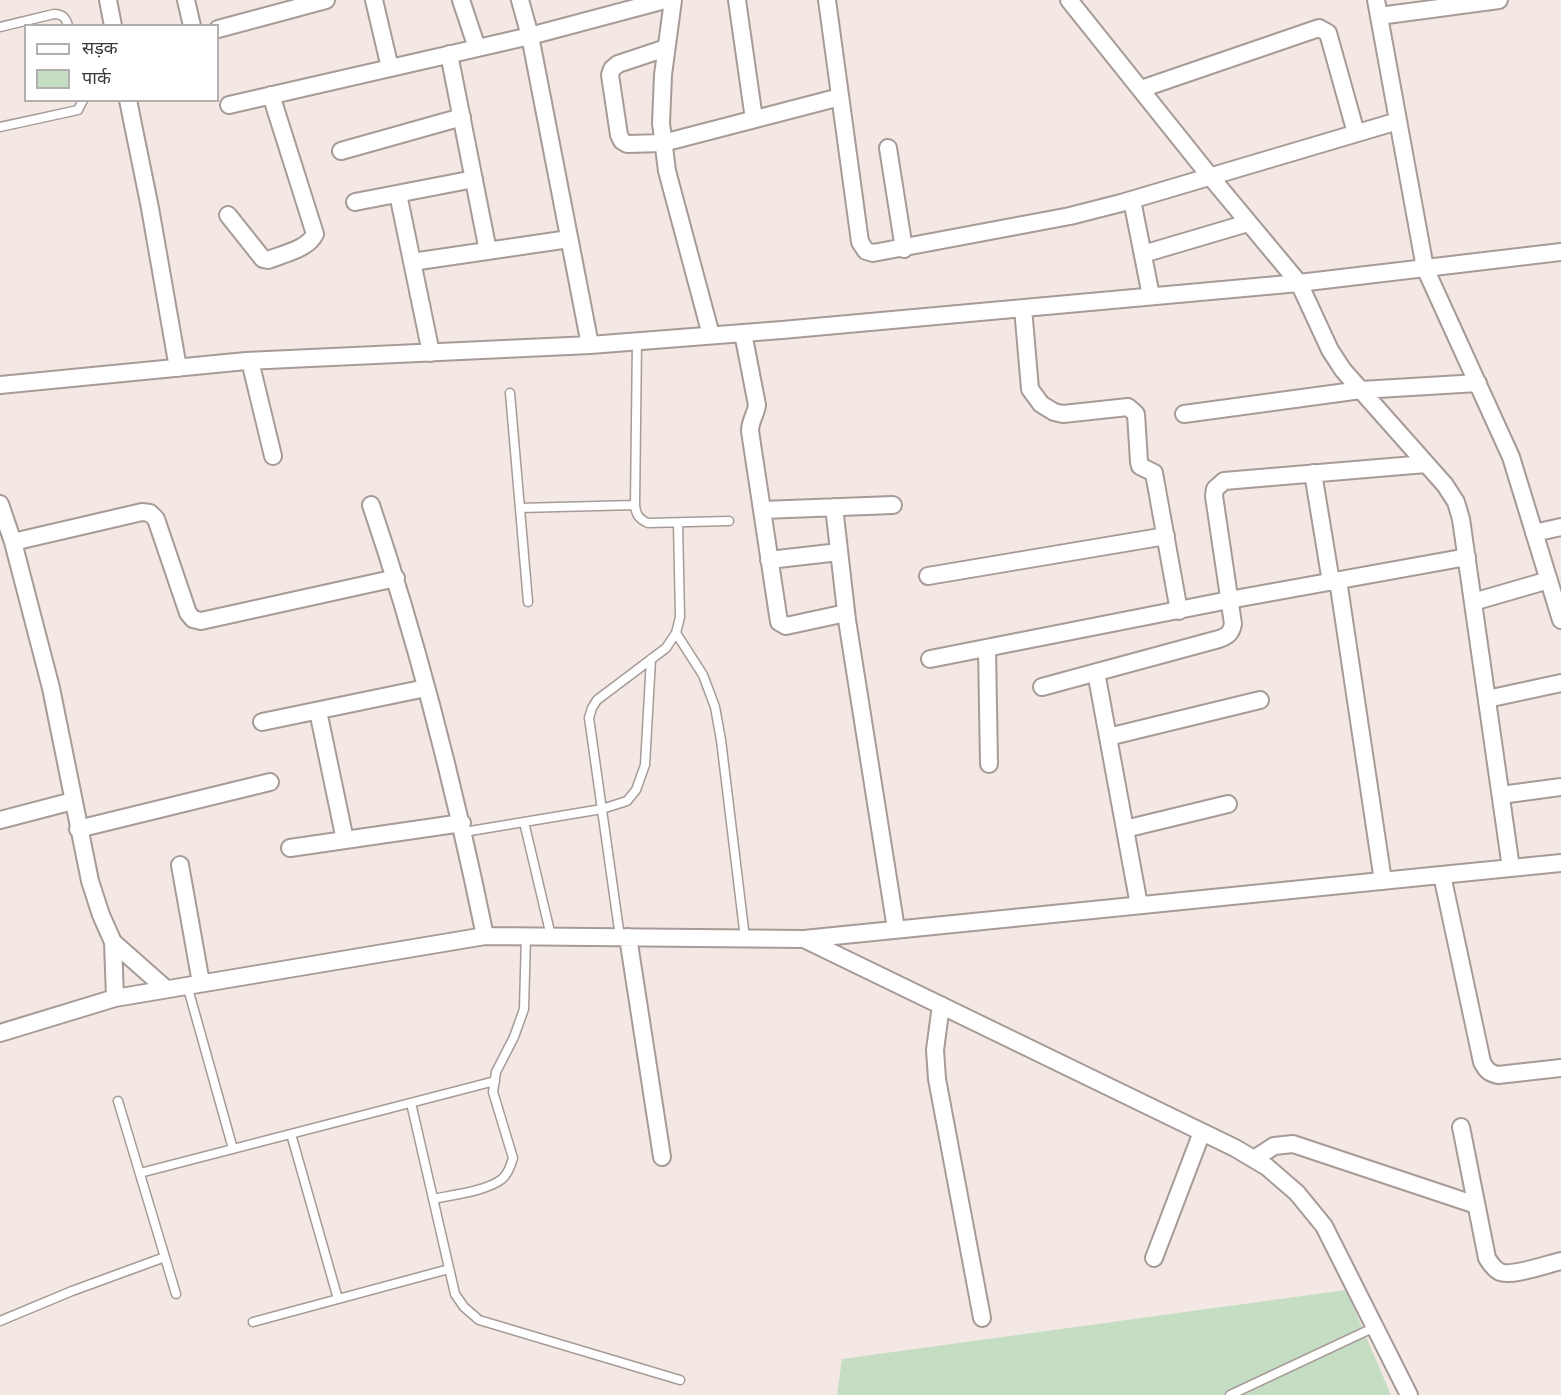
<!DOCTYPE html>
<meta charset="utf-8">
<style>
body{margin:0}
#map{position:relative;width:1561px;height:1395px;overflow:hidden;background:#f3e8e3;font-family:Roboto,"Noto Sans Devanagari",sans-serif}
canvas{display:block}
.legend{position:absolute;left:24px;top:24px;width:195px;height:78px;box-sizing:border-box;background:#fff;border:2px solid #b1b0af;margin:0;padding:8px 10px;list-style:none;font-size:18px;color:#3d3937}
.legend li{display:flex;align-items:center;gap:12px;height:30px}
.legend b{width:30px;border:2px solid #b1b0af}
</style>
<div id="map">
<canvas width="1561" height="1395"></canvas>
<ul class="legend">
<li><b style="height:8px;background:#fff"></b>सड़क</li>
<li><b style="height:16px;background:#c4ddc3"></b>पार्क</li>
</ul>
</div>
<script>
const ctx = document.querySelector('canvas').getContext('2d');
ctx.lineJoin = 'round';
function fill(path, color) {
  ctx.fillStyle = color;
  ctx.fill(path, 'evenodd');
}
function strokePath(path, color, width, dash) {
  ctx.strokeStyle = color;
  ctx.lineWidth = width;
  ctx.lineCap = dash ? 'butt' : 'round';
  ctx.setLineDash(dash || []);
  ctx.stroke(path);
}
const green = new Path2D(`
 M 1346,1290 L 1391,1395 L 837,1395 L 842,1359 Z`);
const lane = new Path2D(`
 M 0,27 L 54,14 C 62,14 66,17 68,26
 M 0,127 L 78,110 L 83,100
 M 637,341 L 635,505 C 636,515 639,519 648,523 L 729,521
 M 510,393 L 528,602
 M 520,508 L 635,505
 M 676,633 L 703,675 L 715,707 L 721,740 L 745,938
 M 524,822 L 551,936
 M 464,832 L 602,809 L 627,801 L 636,790 L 645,765 L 651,659
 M 620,937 L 589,718 L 592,708 L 597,700 L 666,648 L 676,633 L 680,617 L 678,523
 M 187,985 L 233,1149
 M 118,1101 L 176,1294
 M 411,1103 L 455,1294 L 464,1307 L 479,1320 L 680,1380
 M 291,1134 L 338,1299
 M 140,1173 L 495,1081
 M 433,1199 C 452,1195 487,1191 502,1179 C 508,1174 511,1165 513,1158 L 493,1092 L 496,1072 L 514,1037 L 524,1009 L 526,936
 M 0,1321 L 72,1291 L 165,1257
 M 253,1322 L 449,1269
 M 1230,1395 L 1375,1327`);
const street = new Path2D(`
 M 108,0 L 113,26
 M 186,0 L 192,26
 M 374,0 L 390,68
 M 461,0 L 477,48
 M 520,0 L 530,36 L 590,345
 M 673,0 L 663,75 L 661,123 L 667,171 L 711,335
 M 737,0 L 754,119
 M 827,0 L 860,242 L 866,251 L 873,253 L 1070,216 L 1121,203 L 1398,121
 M 1069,0 L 1209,175 L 1299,283 L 1330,350 L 1343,370 L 1445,485 L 1456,502 L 1461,519 L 1511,868
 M 1376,0 L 1425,268 L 1511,457 L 1561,620
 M 1379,16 L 1499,0
 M 218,29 L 326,0
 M 666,48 L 618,64 L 612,69 L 610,75 L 619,135 L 622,141 L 627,144 L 663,143 L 840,97
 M 449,54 L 488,251
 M 1141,89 L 1319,28 L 1328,33 L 1356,133
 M 128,100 L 150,208 L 178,368
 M 229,105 L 530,36 L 665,0
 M 888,148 L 904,249
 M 341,151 L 462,117
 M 398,194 L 431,353
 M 1132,200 L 1151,296
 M 355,202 L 474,179
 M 228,215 L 263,259 L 268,260 C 283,254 308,249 315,234 L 271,95
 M 1143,254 L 1248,223
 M 412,262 L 569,239
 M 1023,308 L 1030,389 L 1041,404 L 1054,412 L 1063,414 L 1128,407 L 1136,414 L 1139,462 L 1140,466 L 1154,473 L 1179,611
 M 743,333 L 757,405 C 756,414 750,421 750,431 L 779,622 L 786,626 L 846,613
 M 250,361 L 273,456
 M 0,385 L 246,361 L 590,345 L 782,330 L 1299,283 L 1561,252
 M 1184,414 L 1361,390 L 1478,383
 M 1313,473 L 1331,582
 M 0,504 L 13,542 L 51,688 L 90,881 L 101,915 L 113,942 L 115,998
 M 371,505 C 419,646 455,790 485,936
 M 834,507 L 847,620 L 896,929
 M 762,510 L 893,505
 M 1534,533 L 1561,527
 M 13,542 L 142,512 L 150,513 L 156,519 L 188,613 L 193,619 L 201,621 L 396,578
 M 769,560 L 839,552
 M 928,576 L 1166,536
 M 1338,580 L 1383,881
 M 1473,602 L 1549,580
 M 987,648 L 989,764
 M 930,659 L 1229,600 L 1467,557
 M 1096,672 L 1139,905
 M 1042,687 L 1219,639 C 1228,636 1231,633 1233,624 L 1214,496 L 1215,489 L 1224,481 L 1426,464
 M 1487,699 L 1561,683
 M 318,711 L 345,840
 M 262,722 L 426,688
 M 1108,737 L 1260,700
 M 1501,795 L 1561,787
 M 0,820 L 73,801
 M 78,829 L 270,782
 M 1125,829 L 1228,804
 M 290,848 L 462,823
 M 180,865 L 201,983
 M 1442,875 L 1482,1062 C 1486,1070 1489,1073 1498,1075 L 1561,1068
 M 628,937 L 662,1157
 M 804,939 L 1235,1148 L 1267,1167 L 1297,1193 L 1324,1226 L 1409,1395
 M 113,942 L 165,988
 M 941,1005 L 935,1050 L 937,1079 L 982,1318
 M 0,1033 L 115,998 L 485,936 L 804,939 L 1561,863
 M 1461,1127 L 1487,1258 C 1490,1263 1494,1269 1500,1272 C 1511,1277 1548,1264 1561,1261
 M 1254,1159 L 1274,1146 L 1293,1144 L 1476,1205
 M 1154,1258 L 1202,1132`);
fill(green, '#c4ddc3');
strokePath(lane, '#a69b97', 11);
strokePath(street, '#a69b97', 20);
strokePath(lane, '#fff', 8);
strokePath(street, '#fff', 16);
</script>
